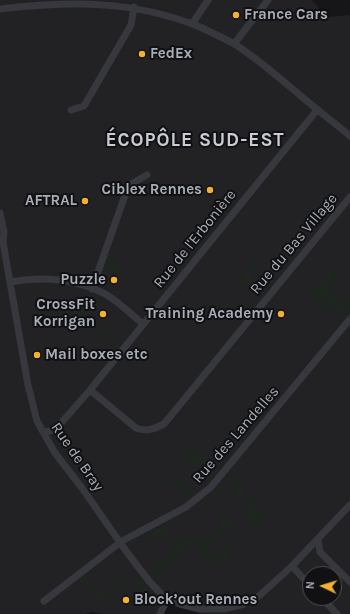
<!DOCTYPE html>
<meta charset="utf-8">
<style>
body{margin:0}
#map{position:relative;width:350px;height:614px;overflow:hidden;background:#161618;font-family:Karla,sans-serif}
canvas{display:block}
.north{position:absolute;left:302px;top:566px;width:40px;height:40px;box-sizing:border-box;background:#111113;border:1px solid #4d4f55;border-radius:50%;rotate:274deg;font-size:11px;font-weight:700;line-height:16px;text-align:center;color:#a8adb8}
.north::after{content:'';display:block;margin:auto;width:14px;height:18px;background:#f2b134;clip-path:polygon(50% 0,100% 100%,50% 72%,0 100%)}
</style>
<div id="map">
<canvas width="350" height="614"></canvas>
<div class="north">N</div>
</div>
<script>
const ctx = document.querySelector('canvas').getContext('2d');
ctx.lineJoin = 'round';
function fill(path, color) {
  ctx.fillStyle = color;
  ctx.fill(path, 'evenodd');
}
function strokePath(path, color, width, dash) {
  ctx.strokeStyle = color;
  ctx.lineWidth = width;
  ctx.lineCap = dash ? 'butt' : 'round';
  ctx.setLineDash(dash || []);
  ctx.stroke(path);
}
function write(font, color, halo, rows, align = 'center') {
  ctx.font = font + ' Karla,sans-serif';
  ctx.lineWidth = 4;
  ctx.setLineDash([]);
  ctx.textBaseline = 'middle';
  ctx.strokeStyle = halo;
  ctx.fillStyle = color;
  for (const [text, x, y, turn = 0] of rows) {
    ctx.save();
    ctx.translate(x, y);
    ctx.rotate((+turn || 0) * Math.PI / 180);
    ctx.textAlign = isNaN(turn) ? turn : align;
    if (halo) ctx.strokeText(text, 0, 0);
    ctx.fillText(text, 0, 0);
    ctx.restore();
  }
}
const built = new Path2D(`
 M 0,0 L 312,0 L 326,17 L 350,15 L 350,614 L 201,614 L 199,609 L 168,598 L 160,614 L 103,614 L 93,612 L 84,614 L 0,614 ZM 310,574 L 334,574 L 334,598 L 310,598 Z`);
const green = new Path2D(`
 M 110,253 L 108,256 L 122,267 L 116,274 L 112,271 L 110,275 L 110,277 L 105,282 L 108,284 L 106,288 L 111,291 L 103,286 L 100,280 L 108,254 Z
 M 253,264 L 263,272 L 260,275 L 253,270 L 249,275 L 253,278 L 248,285 L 244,282 L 241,285 L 239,282 Z
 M 331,269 L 336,273 L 326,286 L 336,295 L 339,291 L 341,292 L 337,297 L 346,304 L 350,300 L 350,308 L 342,317 L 311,292 Z
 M 96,297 L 101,299 L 101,302 L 87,318 L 119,344 L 117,347 L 82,319 L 73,318 L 75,303 L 79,303 L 89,307 Z
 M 191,446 L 219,469 L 211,478 L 183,455 Z
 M 171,472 L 195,492 L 192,495 L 189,494 L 187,495 L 183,489 L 169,484 Z
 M 229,476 L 231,476 L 265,516 L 226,550 L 230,556 L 217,566 L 195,541 L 153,577 L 150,572 L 175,549 L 161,534 L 153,540 L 150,536 L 148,537 L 147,535 L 165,525 L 174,546 L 197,535 L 205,544 L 214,537 L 209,531 L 219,532 L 220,521 L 225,515 L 234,524 L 208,548 L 215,557 L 254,523 L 246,514 L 238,521 L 236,520 L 250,503 L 238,494 L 237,494 L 234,491 L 237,488 L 232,482 L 231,483 L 228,480 L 227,481 L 229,484 L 225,480 Z
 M 222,484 L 224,484 L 228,491 L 225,489 L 207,503 L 206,499 Z
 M 84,574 L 104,596 L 125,579 L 128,583 L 104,601 L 103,600 L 98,603 L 97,603 L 98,602 L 80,577 Z
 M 140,578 L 155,599 L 153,600 L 154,607 L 153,607 L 134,583 Z`);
const minor = new Path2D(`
 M 0,9 C 71,1 133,0 200,27 C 212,33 224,38 236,45 C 261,61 284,82 307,101 C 321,113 336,124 350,136
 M 192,24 L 208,0
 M 234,44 L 268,0
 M 71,110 L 84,106 L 131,25 L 134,7
 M 0,213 L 4,232 L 3,242 L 28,385 L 37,421 L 55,453 L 82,488 L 126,551 L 149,581 L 162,595 L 180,604 L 199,609 L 224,609 L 244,604 L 259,596 L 292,566 L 350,505
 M 10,282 C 43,276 77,279 107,295 C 120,303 131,314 143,324
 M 92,289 L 124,198 L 131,184 L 147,175
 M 90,390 L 136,428 C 146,432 154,429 164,424 L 350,197
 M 43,432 L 55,430 L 90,390 L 317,110
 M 318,539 L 320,552 L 350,582
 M 292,566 L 310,586
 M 322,598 L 337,614
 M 44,601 L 122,541 L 186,507 L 211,487 L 350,319
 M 160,614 L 168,598`);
const markers = [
 [236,15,4,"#f2b134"],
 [142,54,4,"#f2b134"],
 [210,190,4,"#f2b134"],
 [85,201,4,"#f2b134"],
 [114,280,4,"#f2b134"],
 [103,314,4,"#f2b134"],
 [281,314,4,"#f2b134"],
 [37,355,4,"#f2b134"],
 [126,600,4,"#f2b134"]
];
const poiNames = [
 ["France Cars",244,15,"left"],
 ["FedEx",150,54,"left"],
 ["Ciblex Rennes",202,190],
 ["AFTRAL",77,201],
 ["Puzzle",106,280],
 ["CrossFit",95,305],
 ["Korrigan",95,322],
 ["Training Academy",273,314],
 ["Mail boxes etc",45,355,"left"],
 ["Block’out Rennes",134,600,"left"]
];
const streetNames = [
 ["Rue de l'Erbonière",195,239,-51],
 ["Rue du Bas Village",294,244,-50],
 ["Rue des Landelles",236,435,-49],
 ["Rue de Bray",77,457,55]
];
const districtNames = [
 ["ÉCOPÔLE SUD-EST",195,141]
];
fill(built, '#222225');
fill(green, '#1e261f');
strokePath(minor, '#37383d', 7);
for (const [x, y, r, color] of markers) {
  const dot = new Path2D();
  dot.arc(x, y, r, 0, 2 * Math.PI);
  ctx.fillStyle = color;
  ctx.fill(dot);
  strokePath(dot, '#111113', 1.5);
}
write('bold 15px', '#a8adb8', '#111113', poiNames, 'right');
write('15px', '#a8adb8', '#111113', streetNames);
ctx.letterSpacing = '1px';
write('bold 19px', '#c9ccd4', '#111113', districtNames);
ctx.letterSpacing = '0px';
</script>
